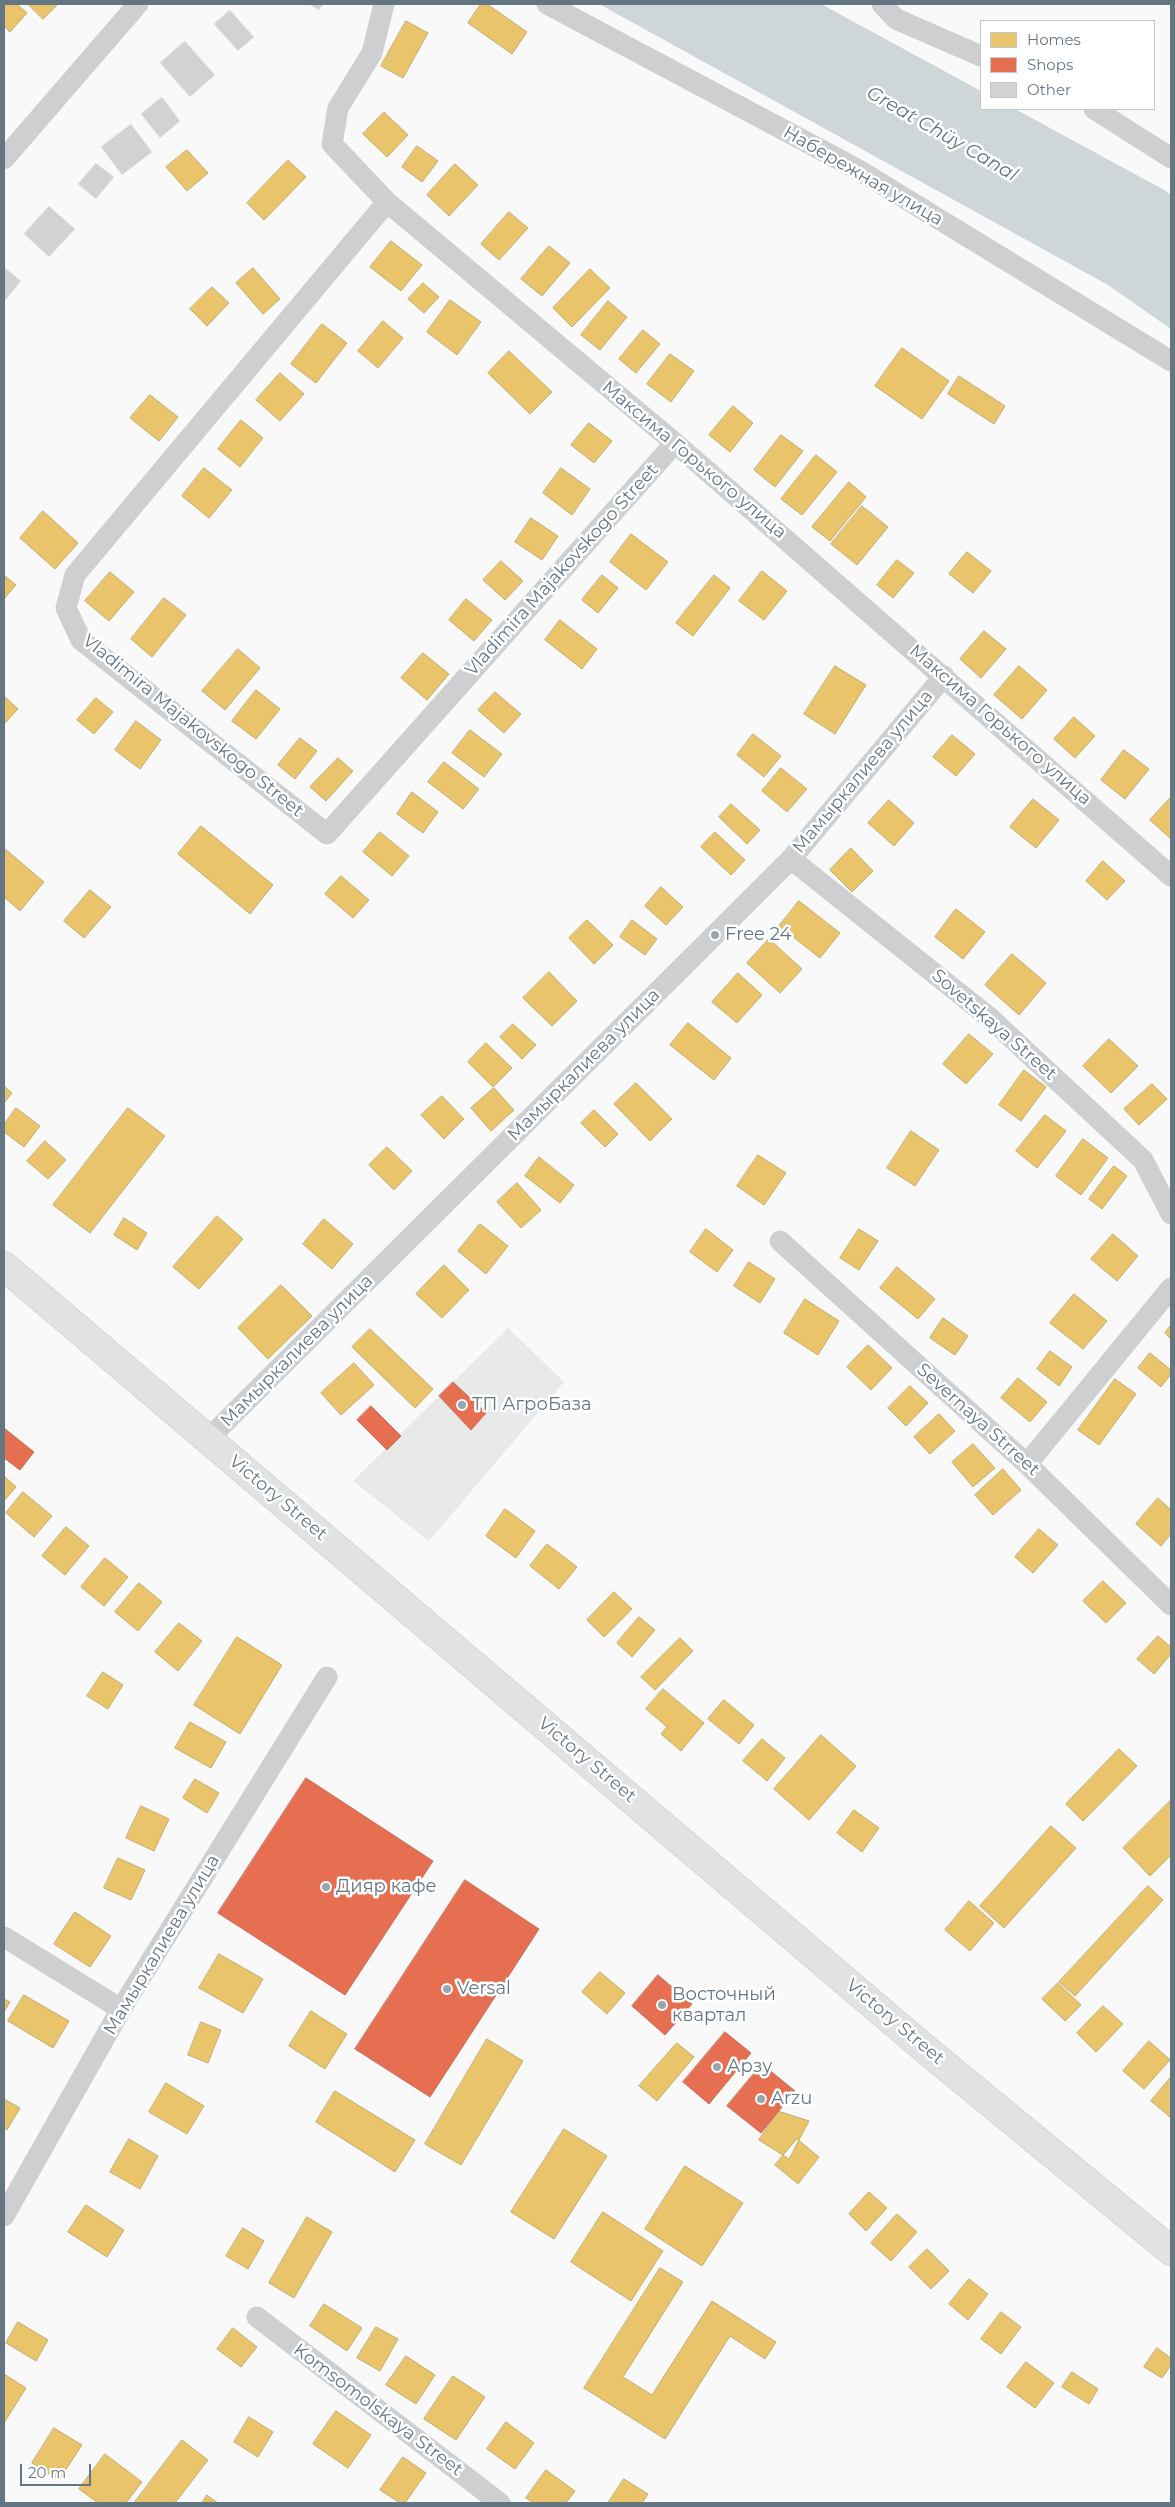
<!DOCTYPE html>
<meta charset="utf-8">
<style>
body{margin:0}
#map{position:relative;width:1175px;height:2507px;overflow:hidden;background:#f9f9f9;font-family:Montserrat,sans-serif}
canvas{display:block}
.frame{position:absolute;inset:0;border:5px solid #657683;pointer-events:none}
.legend{position:absolute;left:980px;top:20px;width:175px;height:90px;box-sizing:border-box;background:#fff;border:1px solid #c1c8cd;margin:0;padding:6px 9px;list-style:none;font-size:15px;color:#657683}
.legend li{display:flex;align-items:center;gap:10px;height:25px}
.legend b{width:25px;border:1px solid #c1c8cd}
.scale{position:absolute;left:20px;top:2464px;width:71px;height:22px;box-sizing:border-box;border:2px solid #657683;border-top:0;padding-left:6px;font-size:15px;line-height:18px;white-space:nowrap;color:#657683;-webkit-text-stroke:4px #fff;paint-order:stroke}
</style>
<div id="map">
<canvas width="1175" height="2507"></canvas>
<div class="frame"></div>
<ul class="legend">
<li><b style="height:14px;background:#e9c46a"></b>Homes</li>
<li><b style="height:14px;background:#e76f51"></b>Shops</li>
<li><b style="height:14px;background:#d0d2d3"></b>Other</li>
</ul>
<div class="scale">20 m</div>
</div>
<script>
const ctx = document.querySelector('canvas').getContext('2d');
ctx.lineJoin = 'round';
function fill(path, color) {
  ctx.fillStyle = color;
  ctx.fill(path, 'evenodd');
}
function strokePath(path, color, width, dash) {
  ctx.strokeStyle = color;
  ctx.lineWidth = width;
  ctx.lineCap = dash ? 'butt' : 'round';
  ctx.setLineDash(dash || []);
  ctx.stroke(path);
}
function write(font, color, halo, rows, align = 'center') {
  ctx.font = font + ' Montserrat,sans-serif';
  ctx.lineWidth = 5;
  ctx.setLineDash([]);
  ctx.textBaseline = 'middle';
  ctx.strokeStyle = halo;
  ctx.fillStyle = color;
  for (const [text, x, y, turn = 0] of rows) {
    ctx.save();
    ctx.translate(x, y);
    ctx.rotate((+turn || 0) * Math.PI / 180);
    ctx.textAlign = isNaN(turn) ? turn : align;
    if (halo) ctx.strokeText(text, 0, 0);
    ctx.fillText(text, 0, 0);
    ctx.restore();
  }
}
const built = new Path2D(`
 M 508,1328 L 564,1382 L 429,1541 L 353,1481 Z`);
const water = new Path2D(`
 M 599,4 L 821,4 L 981,91 L 981,109 L 1015,109 L 1166,191 L 1171,195 L 1171,329 L 1108,285 Z`);
const homes = new Path2D(`
 M 4,4 L 17,4 L 27,13 L 10,32 L 4,26 Z
 M 28,4 L 58,4 L 43,19 Z
 M 481,4 L 487,4 L 527,32 L 512,54 L 468,23 Z
 M 406,21 L 428,33 L 403,78 L 381,66 Z
 M 384,112 L 408,135 L 387,157 L 363,134 Z
 M 417,146 L 438,161 L 422,182 L 402,167 Z
 M 187,150 L 208,173 L 187,191 L 166,167 Z
 M 288,160 L 306,177 L 264,220 L 247,203 Z
 M 455,164 L 478,185 L 449,216 L 427,195 Z
 M 509,212 L 528,228 L 499,260 L 481,244 Z
 M 391,241 L 422,265 L 401,291 L 370,267 Z
 M 549,246 L 570,263 L 542,296 L 521,279 Z
 M 253,268 L 280,299 L 263,314 L 236,283 Z
 M 590,269 L 610,288 L 572,327 L 553,308 Z
 M 423,283 L 439,297 L 424,313 L 408,299 Z
 M 212,287 L 229,303 L 207,326 L 190,309 Z
 M 450,300 L 481,322 L 457,355 L 427,332 Z
 M 608,301 L 627,317 L 600,350 L 581,335 Z
 M 383,321 L 403,338 L 378,368 L 358,351 Z
 M 322,324 L 347,343 L 316,383 L 291,364 Z
 M 643,330 L 660,344 L 636,373 L 619,359 Z
 M 902,348 L 949,381 L 922,419 L 875,386 Z
 M 509,351 L 552,392 L 530,414 L 488,373 Z
 M 670,354 L 694,371 L 671,402 L 647,384 Z
 M 280,373 L 304,394 L 280,421 L 256,400 Z
 M 959,376 L 1005,406 L 994,424 L 948,394 Z
 M 150,395 L 178,417 L 159,441 L 130,418 Z
 M 733,406 L 753,423 L 730,452 L 709,435 Z
 M 241,420 L 263,438 L 240,467 L 218,449 Z
 M 589,423 L 612,441 L 594,463 L 571,445 Z
 M 781,435 L 803,451 L 775,487 L 754,470 Z
 M 816,455 L 837,472 L 802,515 L 781,499 Z
 M 204,468 L 232,490 L 209,518 L 182,496 Z
 M 561,468 L 590,489 L 572,515 L 543,493 Z
 M 849,482 L 866,497 L 830,541 L 812,527 Z
 M 862,506 L 888,527 L 857,565 L 831,544 Z
 M 43,511 L 78,543 L 55,569 L 20,538 Z
 M 531,518 L 558,536 L 542,560 L 515,542 Z
 M 631,534 L 668,562 L 646,590 L 610,562 Z
 M 967,552 L 991,571 L 973,593 L 949,574 Z
 M 897,560 L 914,573 L 893,598 L 877,585 Z
 M 501,561 L 523,581 L 505,600 L 483,580 Z
 M 762,571 L 787,591 L 764,620 L 739,601 Z
 M 110,572 L 134,592 L 109,621 L 85,601 Z
 M 4,575 L 16,585 L 4,599 Z
 M 602,575 L 618,588 L 598,613 L 582,600 Z
 M 714,575 L 730,588 L 693,636 L 676,623 Z
 M 164,598 L 186,615 L 152,657 L 131,639 Z
 M 466,599 L 492,620 L 474,641 L 449,620 Z
 M 560,620 L 597,649 L 582,669 L 545,640 Z
 M 984,631 L 1006,649 L 981,678 L 960,659 Z
 M 238,649 L 260,668 L 225,710 L 202,691 Z
 M 423,653 L 449,674 L 427,700 L 401,678 Z
 M 835,666 L 866,685 L 835,734 L 804,714 Z
 M 1019,666 L 1047,690 L 1022,719 L 994,695 Z
 M 256,690 L 280,709 L 256,739 L 232,721 Z
 M 495,692 L 521,714 L 504,733 L 478,710 Z
 M 4,696 L 18,709 L 4,724 Z
 M 96,698 L 113,712 L 94,734 L 77,720 Z
 M 1074,717 L 1095,736 L 1075,758 L 1054,739 Z
 M 136,721 L 161,740 L 140,769 L 115,750 Z
 M 470,730 L 502,754 L 484,777 L 452,753 Z
 M 753,734 L 781,756 L 764,777 L 737,755 Z
 M 952,735 L 975,754 L 956,776 L 933,757 Z
 M 300,738 L 317,751 L 295,779 L 278,765 Z
 M 1124,750 L 1149,769 L 1125,799 L 1101,780 Z
 M 338,758 L 353,771 L 326,801 L 310,787 Z
 M 444,762 L 479,789 L 463,809 L 428,782 Z
 M 781,768 L 807,789 L 787,812 L 762,791 Z
 M 412,792 L 438,812 L 423,833 L 397,814 Z
 M 1171,797 L 1171,839 L 1150,820 Z
 M 1033,799 L 1059,820 L 1036,848 L 1010,827 Z
 M 889,800 L 914,823 L 894,846 L 868,823 Z
 M 731,804 L 760,830 L 747,844 L 719,817 Z
 M 201,826 L 273,885 L 250,914 L 178,854 Z
 M 380,832 L 409,856 L 392,876 L 363,852 Z
 M 715,832 L 745,860 L 731,875 L 701,847 Z
 M 4,848 L 44,882 L 20,911 L 4,897 Z
 M 851,848 L 873,871 L 852,892 L 830,870 Z
 M 1103,861 L 1125,881 L 1107,900 L 1086,881 Z
 M 341,876 L 369,900 L 353,918 L 325,894 Z
 M 661,887 L 683,907 L 666,925 L 645,906 Z
 M 90,890 L 111,907 L 84,938 L 64,921 Z
 M 799,901 L 840,933 L 820,958 L 779,926 Z
 M 956,909 L 985,932 L 963,959 L 935,937 Z
 M 587,920 L 613,945 L 594,964 L 569,938 Z
 M 632,920 L 657,939 L 645,955 L 620,937 Z
 M 769,939 L 802,969 L 780,993 L 747,963 Z
 M 1012,954 L 1046,983 L 1019,1015 L 985,985 Z
 M 549,972 L 577,1001 L 552,1026 L 523,998 Z
 M 738,973 L 762,995 L 737,1023 L 712,1002 Z
 M 688,1023 L 731,1058 L 714,1080 L 670,1045 Z
 M 513,1024 L 536,1045 L 522,1059 L 500,1037 Z
 M 969,1034 L 993,1054 L 966,1084 L 943,1064 Z
 M 1109,1039 L 1138,1066 L 1111,1093 L 1083,1066 Z
 M 486,1043 L 512,1068 L 493,1087 L 468,1062 Z
 M 1024,1070 L 1046,1087 L 1021,1121 L 999,1105 Z
 M 636,1083 L 672,1119 L 650,1141 L 614,1104 Z
 M 1152,1084 L 1167,1099 L 1139,1125 L 1124,1109 Z
 M 4,1086 L 12,1093 L 4,1103 Z
 M 494,1088 L 514,1110 L 491,1131 L 471,1108 Z
 M 442,1096 L 464,1119 L 444,1139 L 421,1115 Z
 M 16,1108 L 40,1126 L 24,1147 L 4,1132 L 4,1125 Z
 M 128,1108 L 165,1136 L 90,1233 L 53,1205 Z
 M 594,1110 L 618,1134 L 605,1147 L 581,1123 Z
 M 1045,1115 L 1066,1131 L 1037,1168 L 1016,1151 Z
 M 911,1131 L 939,1150 L 915,1186 L 887,1168 Z
 M 1083,1139 L 1108,1158 L 1081,1195 L 1056,1176 Z
 M 45,1141 L 66,1160 L 48,1179 L 27,1161 Z
 M 387,1147 L 412,1171 L 394,1190 L 369,1165 Z
 M 758,1155 L 786,1173 L 764,1205 L 737,1186 Z
 M 539,1157 L 574,1185 L 560,1203 L 525,1176 Z
 M 1114,1166 L 1127,1176 L 1102,1209 L 1089,1199 Z
 M 517,1183 L 541,1210 L 521,1228 L 497,1202 Z
 M 217,1216 L 243,1239 L 199,1289 L 173,1267 Z
 M 124,1218 L 147,1233 L 137,1250 L 114,1235 Z
 M 324,1219 L 353,1244 L 332,1269 L 303,1244 Z
 M 480,1224 L 508,1246 L 486,1274 L 458,1251 Z
 M 706,1229 L 733,1250 L 717,1272 L 690,1252 Z
 M 859,1229 L 878,1241 L 859,1270 L 840,1258 Z
 M 1113,1234 L 1138,1256 L 1117,1281 L 1091,1259 Z
 M 749,1262 L 775,1279 L 760,1303 L 734,1286 Z
 M 444,1265 L 469,1290 L 442,1318 L 416,1294 Z
 M 897,1267 L 935,1299 L 918,1319 L 880,1288 Z
 M 281,1285 L 312,1316 L 268,1359 L 238,1328 Z
 M 1074,1294 L 1107,1321 L 1083,1349 L 1050,1323 Z
 M 805,1299 L 839,1321 L 818,1355 L 784,1333 Z
 M 943,1318 L 968,1336 L 955,1355 L 930,1338 Z
 M 1171,1325 L 1171,1339 L 1165,1333 Z
 M 370,1329 L 433,1389 L 415,1408 L 352,1347 Z
 M 868,1345 L 892,1368 L 871,1390 L 847,1367 Z
 M 1050,1351 L 1072,1367 L 1059,1386 L 1037,1369 Z
 M 1150,1353 L 1171,1370 L 1171,1374 L 1161,1387 L 1138,1368 Z
 M 354,1363 L 374,1385 L 341,1415 L 321,1393 Z
 M 1018,1378 L 1047,1402 L 1030,1422 L 1001,1398 Z
 M 1115,1379 L 1136,1394 L 1099,1445 L 1078,1430 Z
 M 910,1386 L 928,1403 L 906,1426 L 888,1408 Z
 M 939,1414 L 955,1431 L 930,1454 L 914,1437 Z
 M 973,1444 L 995,1468 L 973,1487 L 952,1462 Z
 M 1003,1469 L 1021,1490 L 993,1515 L 975,1495 Z
 M 4,1476 L 16,1487 L 4,1501 Z
 M 23,1492 L 52,1516 L 34,1537 L 6,1513 Z
 M 1158,1498 L 1171,1510 L 1171,1534 L 1161,1546 L 1136,1524 Z
 M 505,1509 L 535,1531 L 516,1558 L 486,1536 Z
 M 66,1527 L 89,1546 L 65,1575 L 42,1556 Z
 M 1039,1529 L 1058,1545 L 1033,1573 L 1015,1557 Z
 M 547,1544 L 577,1567 L 559,1589 L 530,1566 Z
 M 105,1558 L 128,1577 L 104,1606 L 81,1587 Z
 M 1103,1581 L 1126,1603 L 1106,1623 L 1083,1601 Z
 M 139,1583 L 162,1602 L 138,1631 L 115,1612 Z
 M 614,1592 L 632,1609 L 604,1637 L 587,1620 Z
 M 639,1617 L 655,1630 L 632,1657 L 617,1643 Z
 M 179,1623 L 202,1641 L 178,1671 L 155,1652 Z
 M 1158,1636 L 1171,1647 L 1171,1654 L 1154,1674 L 1137,1659 Z
 M 237,1637 L 282,1665 L 240,1734 L 194,1705 Z
 M 680,1638 L 693,1651 L 655,1690 L 641,1677 Z
 M 103,1672 L 123,1685 L 108,1709 L 87,1696 Z
 M 663,1689 L 704,1723 L 681,1751 L 661,1734 L 667,1727 L 646,1709 Z
 M 724,1700 L 754,1725 L 739,1744 L 708,1719 Z
 M 190,1722 L 226,1742 L 211,1768 L 175,1748 Z
 M 821,1735 L 856,1766 L 809,1820 L 774,1789 Z
 M 762,1739 L 785,1758 L 767,1781 L 743,1761 Z
 M 1119,1749 L 1137,1766 L 1083,1821 L 1066,1804 Z
 M 195,1779 L 219,1793 L 207,1813 L 183,1798 Z
 M 1171,1800 L 1171,1855 L 1150,1876 L 1123,1848 Z
 M 141,1806 L 169,1819 L 154,1851 L 126,1838 Z
 M 854,1810 L 879,1828 L 862,1852 L 837,1833 Z
 M 1051,1826 L 1076,1848 L 1004,1928 L 980,1906 Z
 M 118,1858 L 145,1870 L 131,1900 L 104,1888 Z
 M 1148,1886 L 1163,1900 L 1075,1996 L 1059,1982 Z
 M 969,1901 L 994,1923 L 970,1951 L 945,1930 Z
 M 75,1912 L 111,1936 L 90,1967 L 54,1944 Z
 M 219,1954 L 263,1979 L 243,2013 L 199,1988 Z
 M 600,1972 L 625,1993 L 607,2014 L 582,1992 Z
 M 1058,1983 L 1081,2005 L 1065,2021 L 1042,1999 Z
 M 24,1995 L 69,2021 L 53,2048 L 8,2021 Z
 M 4,1999 L 10,2002 L 4,2012 Z
 M 1103,2006 L 1123,2024 L 1096,2052 L 1077,2033 Z
 M 311,2011 L 347,2034 L 325,2069 L 289,2046 Z
 M 201,2022 L 221,2030 L 208,2063 L 188,2055 Z
 M 487,2039 L 523,2061 L 461,2165 L 425,2144 Z
 M 1149,2041 L 1170,2060 L 1144,2089 L 1123,2071 Z
 M 677,2043 L 694,2057 L 657,2101 L 639,2086 Z
 M 1171,2077 L 1171,2115 L 1170,2117 L 1151,2101 Z
 M 166,2083 L 204,2106 L 187,2134 L 149,2112 Z
 M 335,2091 L 415,2140 L 395,2172 L 316,2122 Z
 M 4,2099 L 20,2108 L 7,2130 L 4,2128 Z
 M 778,2111 L 809,2121 L 789,2159 L 759,2140 Z
 M 564,2129 L 607,2156 L 554,2239 L 511,2212 Z
 M 129,2139 L 158,2156 L 140,2189 L 110,2172 Z
 M 797,2139 L 819,2157 L 798,2184 L 775,2165 Z
 M 685,2166 L 743,2203 L 702,2266 L 645,2229 Z
 M 869,2192 L 887,2208 L 866,2231 L 849,2214 Z
 M 86,2205 L 124,2230 L 107,2257 L 68,2232 Z
 M 603,2212 L 663,2251 L 631,2301 L 571,2262 Z
 M 897,2214 L 917,2232 L 891,2261 L 871,2243 Z
 M 307,2217 L 332,2232 L 294,2298 L 269,2283 Z
 M 243,2228 L 264,2241 L 248,2269 L 226,2256 Z
 M 927,2249 L 949,2271 L 931,2289 L 909,2267 Z
 M 660,2268 L 683,2282 L 623,2377 L 652,2395 L 712,2301 L 776,2342 L 765,2359 L 730,2336 L 665,2439 L 584,2388 Z
 M 969,2279 L 988,2294 L 968,2320 L 949,2304 Z
 M 324,2304 L 362,2328 L 347,2351 L 310,2326 Z
 M 1001,2312 L 1021,2327 L 1001,2354 L 981,2339 Z
 M 18,2322 L 48,2340 L 36,2361 L 6,2343 Z
 M 376,2327 L 398,2339 L 380,2371 L 357,2358 Z
 M 233,2328 L 257,2347 L 241,2367 L 217,2349 Z
 M 1157,2348 L 1171,2358 L 1171,2365 L 1162,2378 L 1144,2367 Z
 M 406,2356 L 435,2375 L 416,2404 L 386,2385 Z
 M 1026,2362 L 1054,2383 L 1035,2408 L 1007,2387 Z
 M 1072,2372 L 1098,2389 L 1089,2404 L 1062,2387 Z
 M 4,2374 L 26,2388 L 4,2423 Z
 M 453,2376 L 485,2397 L 456,2440 L 424,2419 Z
 M 336,2411 L 371,2435 L 348,2468 L 313,2444 Z
 M 249,2417 L 273,2432 L 258,2457 L 234,2442 Z
 M 506,2422 L 534,2443 L 515,2469 L 487,2449 Z
 M 54,2428 L 82,2445 L 59,2480 L 32,2463 Z
 M 182,2440 L 208,2460 L 175,2503 L 134,2503 Z
 M 105,2454 L 142,2482 L 126,2503 L 98,2503 L 79,2489 Z
 M 403,2457 L 426,2473 L 405,2503 L 400,2503 L 380,2490 Z
 M 546,2470 L 575,2491 L 566,2503 L 534,2503 L 526,2498 Z
 M 624,2479 L 648,2494 L 642,2503 L 608,2503 Z
 M 207,2495 L 218,2503 L 202,2503 Z`);
const shops = new Path2D(`
 M 453,1382 L 486,1413 L 471,1430 L 439,1396 Z
 M 371,1406 L 401,1436 L 387,1450 L 357,1420 Z
 M 4,1428 L 34,1452 L 20,1470 L 4,1458 Z
 M 306,1778 L 433,1861 L 345,1995 L 218,1913 Z
 M 465,1880 L 539,1929 L 430,2097 L 355,2049 Z
 M 658,1975 L 692,2004 L 665,2035 L 632,2006 Z
 M 725,2032 L 751,2053 L 709,2104 L 683,2082 Z
 M 762,2064 L 795,2091 L 761,2133 L 727,2106 Z`);
const building = new Path2D(`
 M 309,4 L 323,4 L 319,10 Z
 M 230,10 L 254,37 L 238,51 L 214,24 Z
 M 185,41 L 215,75 L 190,97 L 160,63 Z
 M 162,97 L 180,121 L 160,138 L 141,114 Z
 M 131,124 L 152,152 L 122,175 L 101,147 Z
 M 96,163 L 114,177 L 96,199 L 78,184 Z
 M 49,206 L 75,229 L 49,257 L 24,234 Z
 M 4,267 L 21,281 L 4,302 Z`);
const minor = new Path2D(`
 M 384,4 L 372,53 L 338,108 L 332,144 L 387,202 L 675,443 L 1171,876
 M 547,4 L 857,169 L 1171,361
 M 882,4 L 896,19 L 981,56
 M 1094,109 L 1171,158
 M 4,159 L 138,4
 M 387,202 L 75,575 L 66,608 L 81,640 L 327,834 L 675,443
 M 791,859 L 990,1018 L 1143,1160 L 1171,1214
 M 780,1241 L 1027,1464 L 1171,1605
 M 208,1439 L 791,859 L 944,676
 M 1027,1464 L 1171,1288
 M 4,1937 L 121,2009
 M 4,2216 L 121,2009 L 327,1677
 M 257,2317 L 500,2503`);
const primary = new Path2D(`
 M 4,1266 L 930,2053 L 1171,2251`);
const markers = [
 [715,935,5,"#99a4ac"],
 [462,1405,5,"#99a4ac"],
 [326,1887,5,"#99a4ac"],
 [447,1989,5,"#99a4ac"],
 [662,2005,5,"#99a4ac"],
 [717,2067,5,"#99a4ac"],
 [761,2099,5,"#99a4ac"]
];
const streetNames = [
 ["Набережная улица",863,176,30],
 ["Максима Горького улица",694,460,40],
 ["Vladimira Majakovskogo Street",562,570,-48],
 ["Максима Горького улица",1000,725,41],
 ["Vladimira Majakovskogo Street",193,726,39],
 ["Мамыркалиева улица",863,772,-50],
 ["Sovetskaya Street",994,1025,41],
 ["Мамыркалиева улица",584,1065,-45],
 ["Мамыркалиева улица",297,1351,-45],
 ["Severnaya Strreet",978,1420,42],
 ["Victory Street",278,1498,40],
 ["Victory Street",587,1760,40],
 ["Мамыркалиева улица",162,1945,-59],
 ["Victory Street",895,2022,40],
 ["Komsomolskaya Street",378,2410,37]
];
const poiNames = [
 ["Free 24",725,935],
 ["ТП АгроБаза",472,1405],
 ["Дияр кафе",336,1887],
 ["Versal",457,1989],
 ["Восточный",672,1995],
 ["квартал",672,2016],
 ["Арзу",727,2067],
 ["Arzu",771,2099]
];
const waterNames = [
 ["Great Chüy Canal",942,134,30]
];
fill(built, '#e8e9e9');
fill(water, '#ced6d9');
fill(homes, '#e9c46a');
strokePath(homes, '#c1ad72', 1);
fill(shops, '#e76f51');
strokePath(shops, '#c07160', 1);
fill(building, '#d0d2d3');
strokePath(building, '#e8e8e8', 1);
strokePath(primary, '#d5d6d7', 30);
strokePath(minor, '#cecfd0', 21);
strokePath(primary, '#e1e2e2', 28);
for (const [x, y, r, color] of markers) {
  const dot = new Path2D();
  dot.arc(x, y, r, 0, 2 * Math.PI);
  ctx.fillStyle = color;
  ctx.fill(dot);
  strokePath(dot, '#fff', 2);
}
write('18px', '#657683', '#fff', streetNames);
write('18px', '#657683', '#fff', poiNames, 'left');
write('italic 19px', '#60757c', '#fff', waterNames);
</script>
